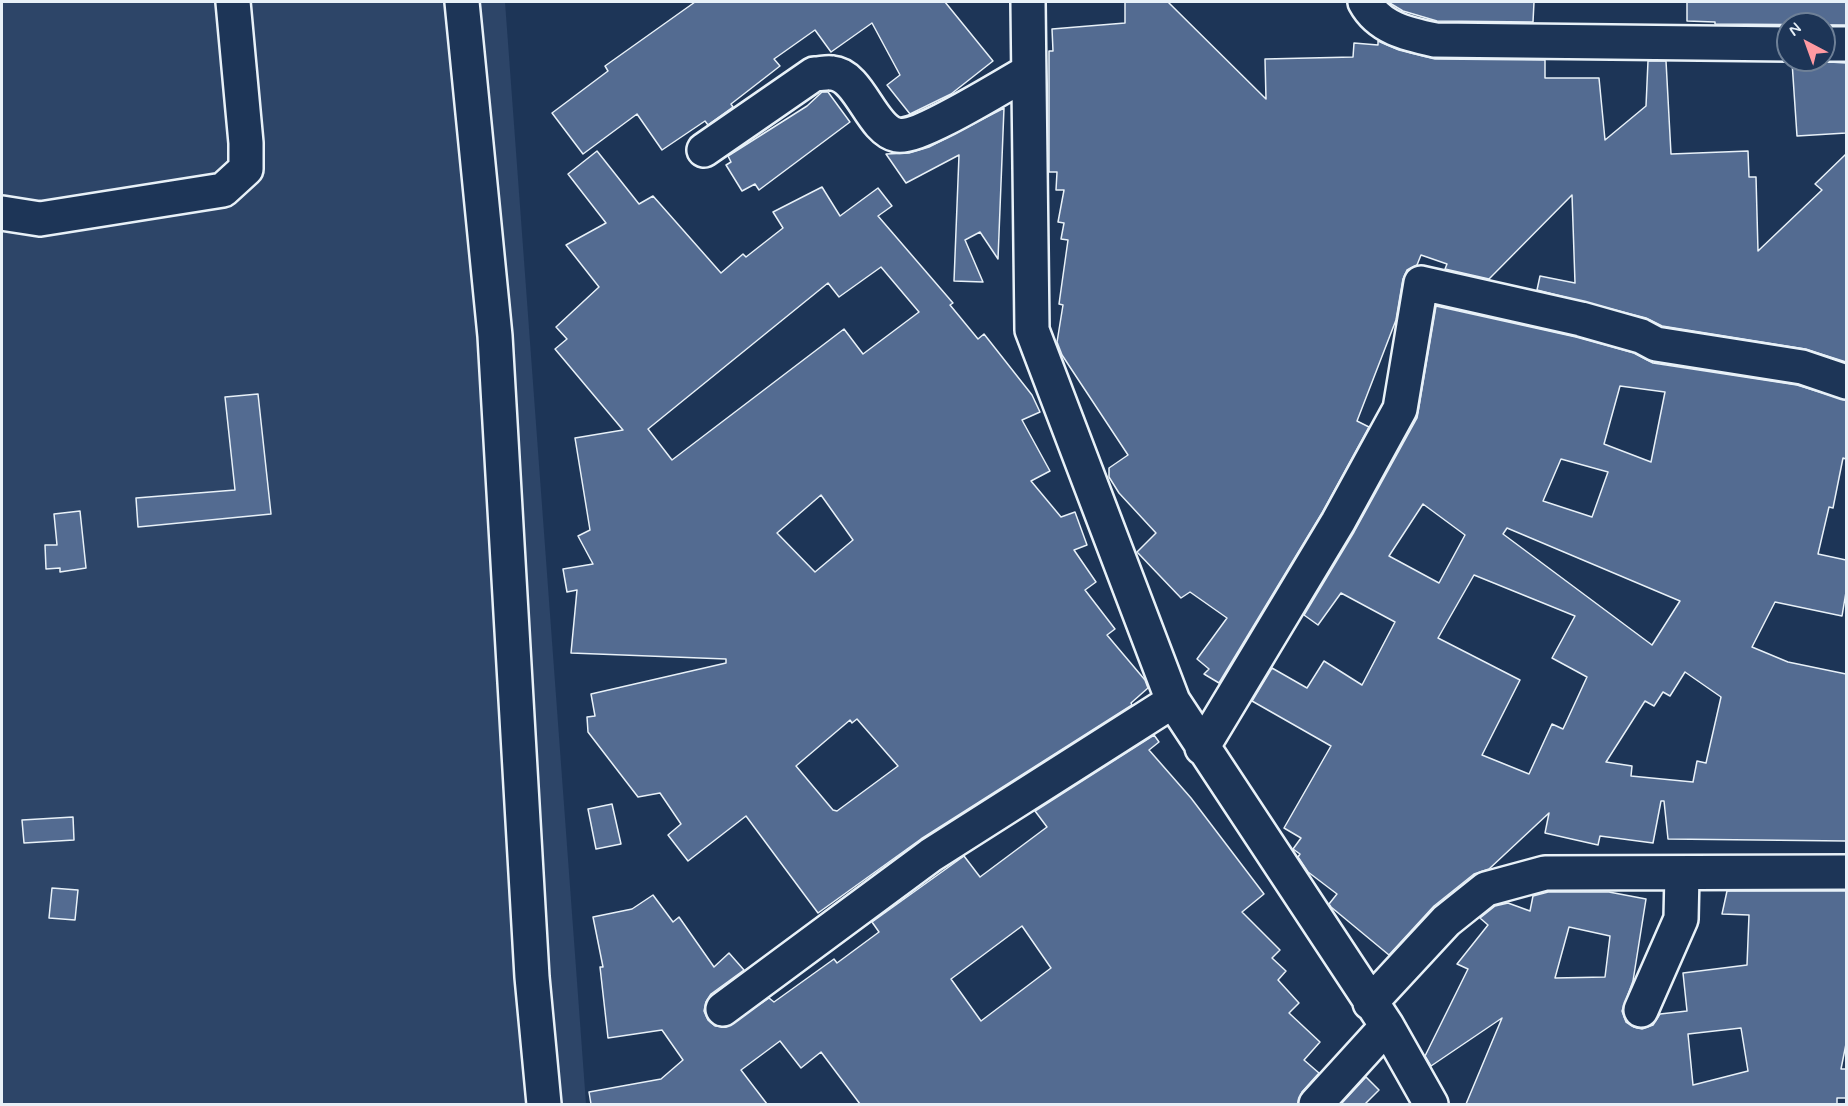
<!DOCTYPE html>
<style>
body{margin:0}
#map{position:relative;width:1848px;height:1106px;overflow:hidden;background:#1d3557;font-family:Mynerve,sans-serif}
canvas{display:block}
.frame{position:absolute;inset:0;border:3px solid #e8f1f8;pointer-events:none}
.north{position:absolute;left:1776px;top:12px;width:60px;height:60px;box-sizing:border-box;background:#1d3557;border:2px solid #6e8097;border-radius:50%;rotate:319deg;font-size:16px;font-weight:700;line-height:24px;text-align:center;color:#e8f1f8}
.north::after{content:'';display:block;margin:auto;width:21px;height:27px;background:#ff9aa2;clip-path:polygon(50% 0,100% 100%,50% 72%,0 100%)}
</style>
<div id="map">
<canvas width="1848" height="1106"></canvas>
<div class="frame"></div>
<div class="north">N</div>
</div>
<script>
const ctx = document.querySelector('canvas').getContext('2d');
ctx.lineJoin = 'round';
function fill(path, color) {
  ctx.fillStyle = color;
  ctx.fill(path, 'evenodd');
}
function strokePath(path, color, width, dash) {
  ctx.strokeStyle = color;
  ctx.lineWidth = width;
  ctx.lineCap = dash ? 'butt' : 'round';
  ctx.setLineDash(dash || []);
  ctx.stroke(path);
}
const built = new Path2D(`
 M 2,2 L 505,2 L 586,1104 L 2,1104 Z`);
const building = new Path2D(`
 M 695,2 L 945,2 L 993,61 L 951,94 L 910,114 L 887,85 L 900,75 L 872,23 L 831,52 L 815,30 L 774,59 L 780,66 L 731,104 L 733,107 L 708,125 L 705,121 L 662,150 L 637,114 L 583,154 L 552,113 L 608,71 L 605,66 Z
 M 1125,2 L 1168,2 L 1266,99 L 1265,59 L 1353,57 L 1354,43 L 1378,45 L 1378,41 L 1399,50 L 1435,59 L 1545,60 L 1545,78 L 1599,78 L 1605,140 L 1646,106 L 1648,61 L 1666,61 L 1671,154 L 1748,151 L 1749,177 L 1756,177 L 1758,251 L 1822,190 L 1815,184 L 1846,154 L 1846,362 L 1805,349 L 1662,326 L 1646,318 L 1537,290 L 1540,276 L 1575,283 L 1572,195 L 1489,279 L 1445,269 L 1447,264 L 1421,255 L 1417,265 L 1407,270 L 1403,279 L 1396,320 L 1357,421 L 1369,427 L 1322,513 L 1219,683 L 1204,674 L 1209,669 L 1197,659 L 1227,618 L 1190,592 L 1181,598 L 1137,552 L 1156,533 L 1119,493 L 1109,477 L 1109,468 L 1128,455 L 1062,355 L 1057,342 L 1063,305 L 1059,304 L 1068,240 L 1061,239 L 1064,223 L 1058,222 L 1064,190 L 1056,190 L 1057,172 L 1049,172 L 1049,51 L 1053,51 L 1052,29 L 1125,23 Z
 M 1388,2 L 1534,2 L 1533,22 L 1437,21 L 1403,11 Z
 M 1687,2 L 1846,2 L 1846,25 L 1715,24 L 1715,22 L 1687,21 Z
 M 1798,60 L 1846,63 L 1846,133 L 1797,136 L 1792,62 Z
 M 822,92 L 828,92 L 850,122 L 759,190 L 755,184 L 742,191 L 726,165 L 731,162 L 728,156 L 807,106 Z
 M 1004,108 L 998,259 L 980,232 L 965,240 L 983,282 L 954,281 L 959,155 L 906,183 L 886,154 L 909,153 L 929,147 Z
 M 597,151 L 639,204 L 653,196 L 721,273 L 743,254 L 746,257 L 783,228 L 773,212 L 822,187 L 840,216 L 878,188 L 892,206 L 878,216 L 953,303 L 950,305 L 978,339 L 984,334 L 1032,395 L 1040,412 L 1022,420 L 1050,471 L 1031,481 L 1061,517 L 1075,512 L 1087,545 L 1074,550 L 1096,582 L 1085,590 L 1115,629 L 1107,635 L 1145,680 L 1148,688 L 1131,703 L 1132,705 L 921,839 L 818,913 L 746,816 L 688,861 L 668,835 L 681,824 L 660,793 L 638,797 L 588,732 L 587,717 L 595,716 L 591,694 L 726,663 L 726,659 L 571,653 L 577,590 L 567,592 L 563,569 L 593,564 L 578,536 L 590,530 L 575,438 L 623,430 L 555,349 L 567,339 L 556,327 L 599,287 L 566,245 L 606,223 L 568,174 ZM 881,267 L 919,312 L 863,354 L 844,329 L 672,460 L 648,429 L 828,283 L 839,297 ZM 821,495 L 853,540 L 815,572 L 777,533 ZM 857,719 L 898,766 L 837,811 L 833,810 L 796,766 L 850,720 L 852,723 Z
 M 1436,306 L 1576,337 L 1634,353 L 1653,363 L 1797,385 L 1846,400 L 1846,459 L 1843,458 L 1833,508 L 1829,507 L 1818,554 L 1846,560 L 1846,592 L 1842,616 L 1775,602 L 1752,647 L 1788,662 L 1846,674 L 1846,841 L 1668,839 L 1664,801 L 1661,801 L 1653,843 L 1600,836 L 1598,845 L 1545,833 L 1549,813 L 1489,869 L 1474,874 L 1434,906 L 1389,955 L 1331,907 L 1329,904 L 1337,894 L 1308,872 L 1298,857 L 1300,854 L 1293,849 L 1301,838 L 1284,828 L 1331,746 L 1252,701 L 1272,668 L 1307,688 L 1324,661 L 1362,685 L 1395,622 L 1341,593 L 1318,625 L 1304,615 L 1354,532 L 1417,418 ZM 1620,386 L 1665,392 L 1651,462 L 1604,444 ZM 1561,459 L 1608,472 L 1592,517 L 1543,501 ZM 1423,504 L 1465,535 L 1439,583 L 1389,556 ZM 1507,528 L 1680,601 L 1652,645 L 1503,534 ZM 1474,575 L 1575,616 L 1552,658 L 1587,677 L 1563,729 L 1552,724 L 1529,774 L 1482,755 L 1520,680 L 1438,638 ZM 1685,672 L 1721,697 L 1706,763 L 1697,761 L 1693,782 L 1631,776 L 1632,766 L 1606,762 L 1645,701 L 1654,706 L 1663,692 L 1670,696 Z
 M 258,394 L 271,514 L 138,527 L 136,498 L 235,490 L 225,397 Z
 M 80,511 L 86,568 L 60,572 L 60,568 L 46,569 L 45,545 L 57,545 L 54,514 Z
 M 1154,735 L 1159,742 L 1149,750 L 1191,798 L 1264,894 L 1242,912 L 1280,950 L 1272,958 L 1286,971 L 1278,980 L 1299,1003 L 1289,1013 L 1320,1042 L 1304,1060 L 1319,1073 L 1302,1092 L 1298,1104 L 860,1104 L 821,1052 L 801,1068 L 780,1041 L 741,1070 L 767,1104 L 591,1104 L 589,1092 L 661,1079 L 683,1060 L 662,1030 L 608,1038 L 600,967 L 603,967 L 593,917 L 632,909 L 653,895 L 673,922 L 679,917 L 714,967 L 729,953 L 744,970 L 711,994 L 706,1002 L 704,1011 L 708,1020 L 715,1026 L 726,1027 L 769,998 L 774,1002 L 834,959 L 837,963 L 879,932 L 872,922 L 964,856 L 980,877 L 1047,827 L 1035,811 ZM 1022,926 L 1051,968 L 981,1021 L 951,979 Z
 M 612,804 L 621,844 L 596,849 L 588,809 Z
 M 73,817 L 74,840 L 24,843 L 22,820 Z
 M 52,888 L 78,890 L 75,920 L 49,918 Z
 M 1727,891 L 1846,891 L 1846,1044 L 1841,1069 L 1846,1069 L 1846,1098 L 1837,1098 L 1837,1104 L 1466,1104 L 1502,1018 L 1431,1066 L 1425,1056 L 1468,969 L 1457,964 L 1488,925 L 1480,918 L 1495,906 L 1508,903 L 1530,911 L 1533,896 L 1548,892 L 1609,892 L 1646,899 L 1633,981 L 1622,1011 L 1626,1022 L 1634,1027 L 1642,1029 L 1653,1025 L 1660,1014 L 1687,1011 L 1683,973 L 1747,965 L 1749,915 L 1722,914 ZM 1569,927 L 1610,936 L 1605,977 L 1555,978 ZM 1741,1028 L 1748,1071 L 1693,1085 L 1688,1034 Z
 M 1366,1077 L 1379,1090 L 1365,1104 L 1341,1104 Z`);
const minor = new Path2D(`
 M 462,2 L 495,336 L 532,977 L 544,1104
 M 1028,2 L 1032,330 L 1173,701 L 1387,1026 L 1431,1104
 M 1365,2 C 1379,28 1407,34 1435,40 L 1788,44
 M 1824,44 L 1846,44
 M 704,150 L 814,74 C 820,74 827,72 832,73 C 860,75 871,130 897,135 C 918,140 1006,84 1028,72
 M 2,213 L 40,219 L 223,190 L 246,169 L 246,143 L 233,2
 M 1202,748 L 1338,522 L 1400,409 L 1421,283 L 1581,319 L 1641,336 L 1656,344 L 1802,367 L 1846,382
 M 1370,1003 L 1446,921 L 1486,889 L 1545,873 L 1846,872
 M 723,1009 L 931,855 L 1173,701
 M 1641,1010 L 1681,919 L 1682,874
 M 1316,1104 L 1387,1026`);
fill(built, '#2d4568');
fill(building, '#536b91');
strokePath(building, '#e8f1f8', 1.5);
strokePath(minor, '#e8f1f8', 38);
strokePath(minor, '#1d3557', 33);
</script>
